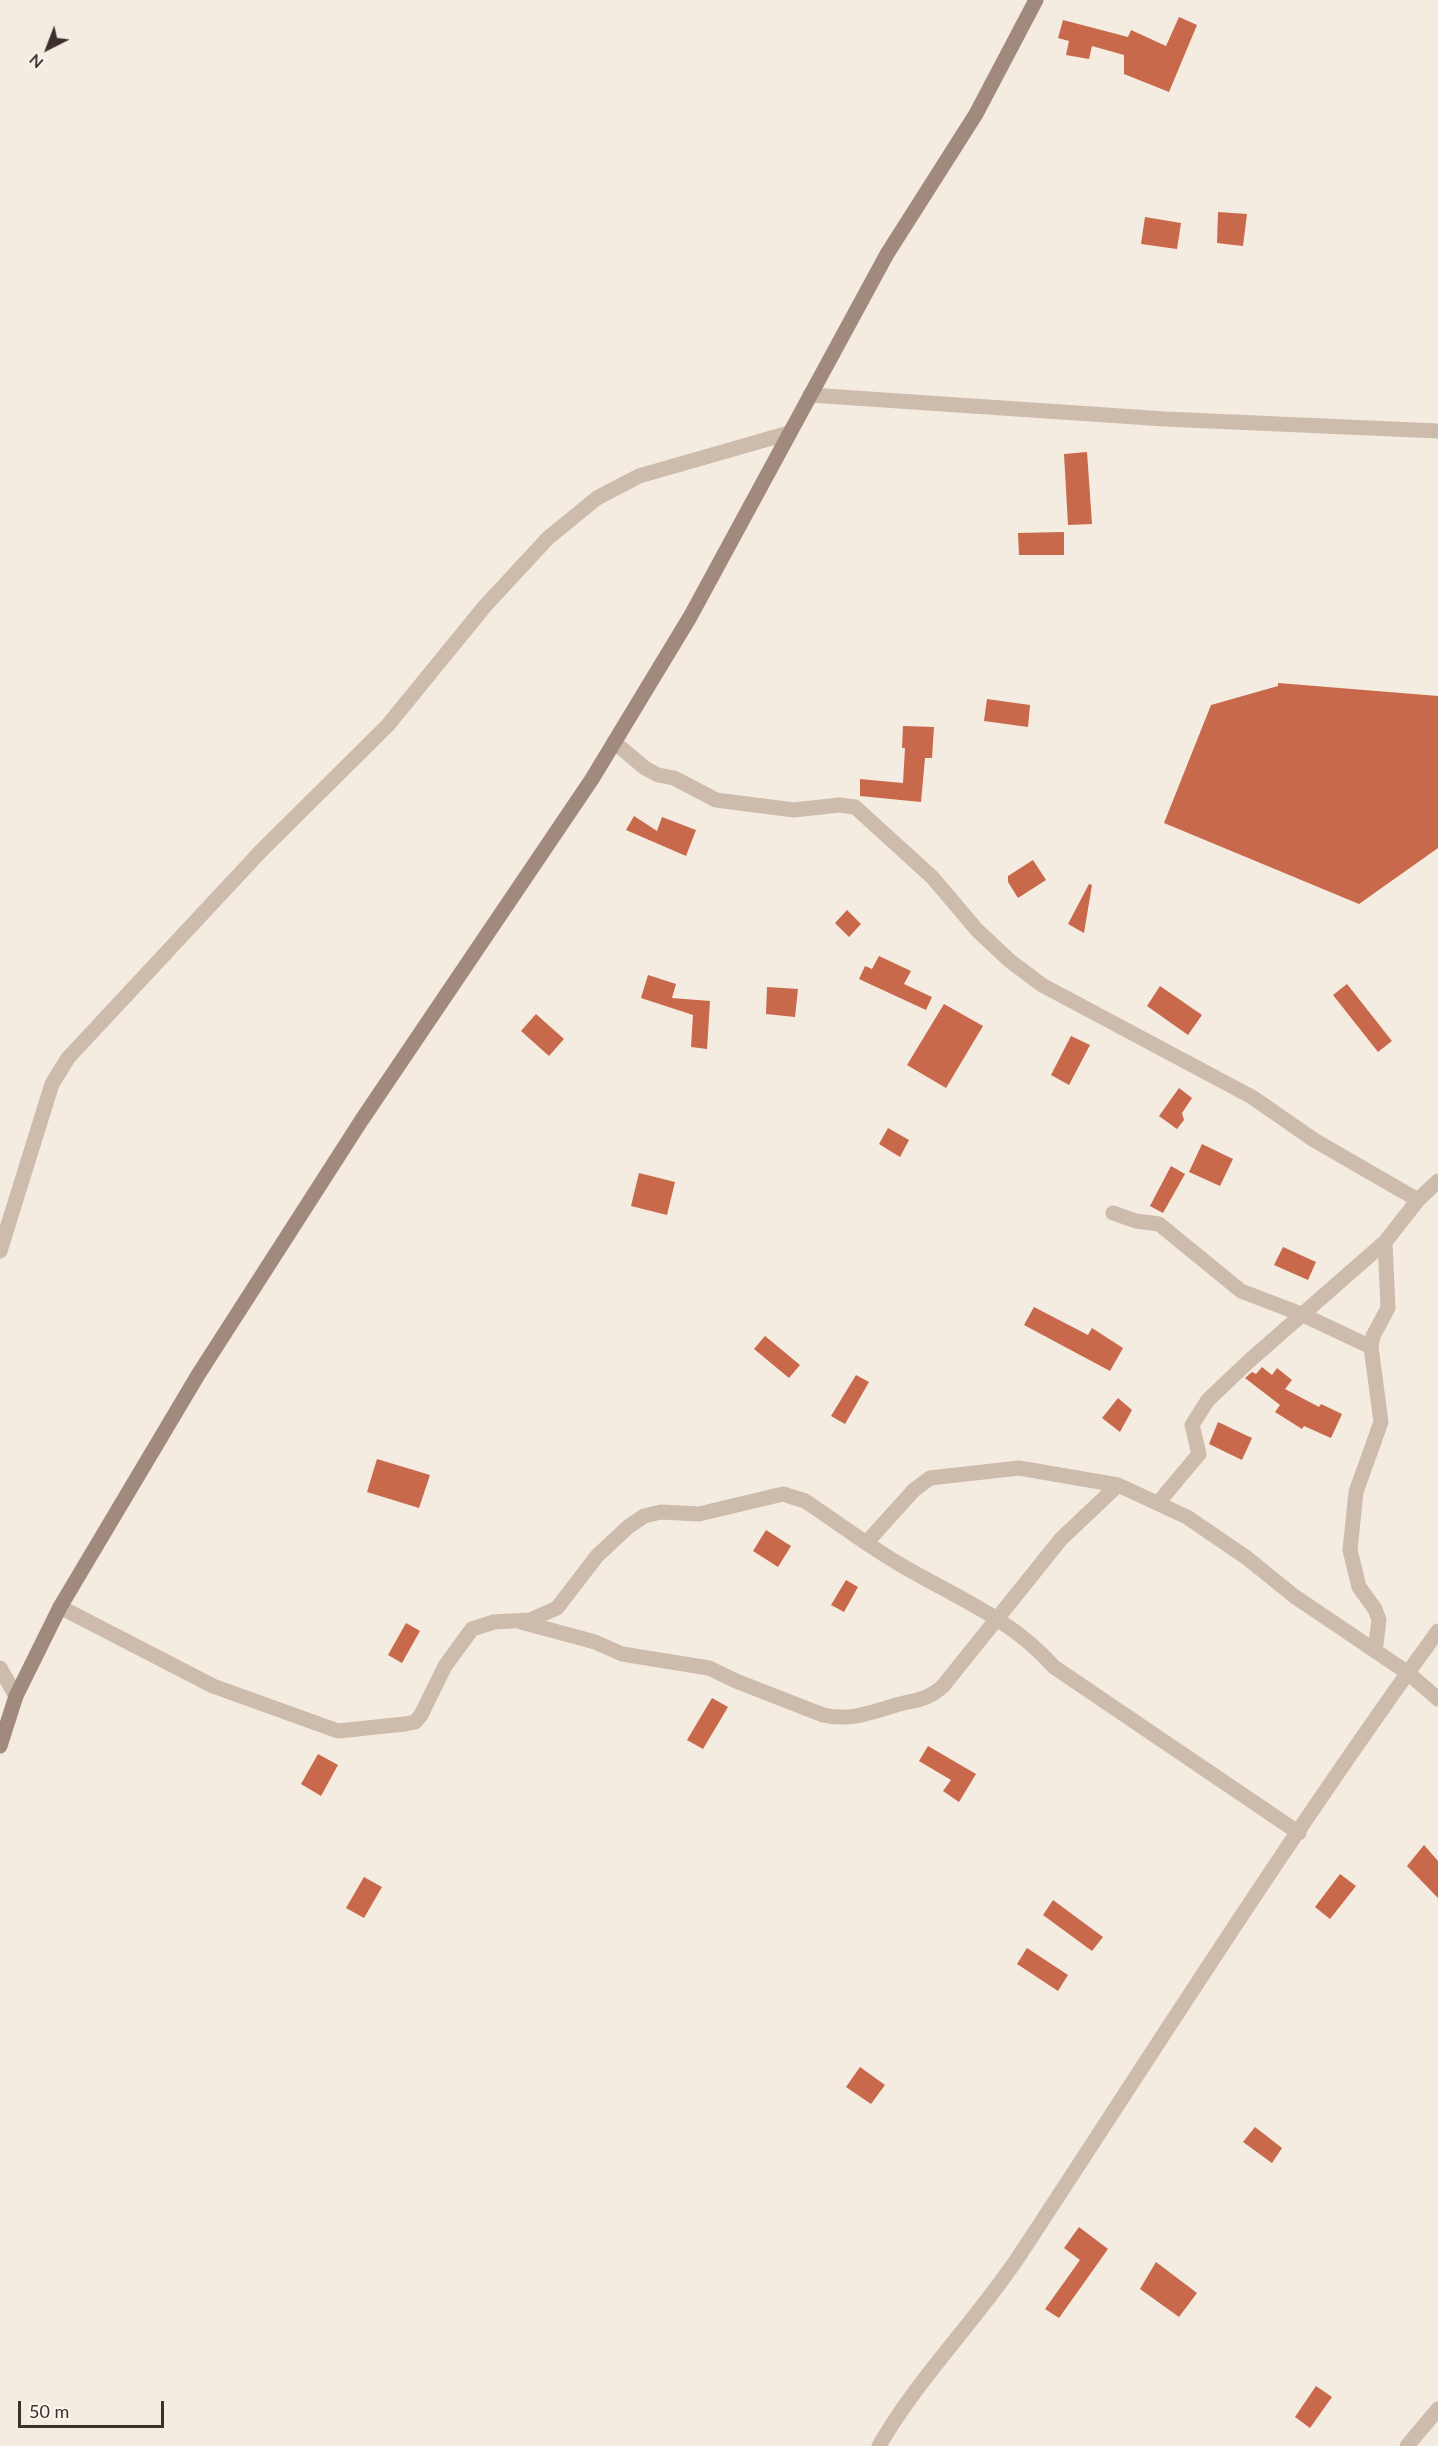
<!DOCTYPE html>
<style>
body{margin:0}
#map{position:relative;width:1438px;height:2446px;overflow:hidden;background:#f4ebe1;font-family:Lato,sans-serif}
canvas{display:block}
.north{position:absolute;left:18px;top:18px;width:60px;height:60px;-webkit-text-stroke:4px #fbf5ee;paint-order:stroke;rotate:222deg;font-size:16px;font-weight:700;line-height:24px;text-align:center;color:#3b302b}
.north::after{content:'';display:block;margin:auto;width:21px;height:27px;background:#3b302b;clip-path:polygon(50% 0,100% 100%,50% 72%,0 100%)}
.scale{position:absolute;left:18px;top:2401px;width:146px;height:27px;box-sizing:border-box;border:3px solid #3b302b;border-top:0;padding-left:8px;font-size:18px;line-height:21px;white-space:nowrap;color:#3b302b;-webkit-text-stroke:4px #fbf5ee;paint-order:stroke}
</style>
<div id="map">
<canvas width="1438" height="2446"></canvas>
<div class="north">N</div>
<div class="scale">50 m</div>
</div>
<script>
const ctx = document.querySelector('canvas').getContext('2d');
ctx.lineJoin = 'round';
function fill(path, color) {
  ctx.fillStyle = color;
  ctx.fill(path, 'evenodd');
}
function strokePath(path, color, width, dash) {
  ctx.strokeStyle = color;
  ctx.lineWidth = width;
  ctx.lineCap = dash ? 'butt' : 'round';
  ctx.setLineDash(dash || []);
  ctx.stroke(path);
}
const building = new Path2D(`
 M 1179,17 L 1197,25 L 1169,92 L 1124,74 L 1124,55 L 1092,46 L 1089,59 L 1066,55 L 1069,41 L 1058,38 L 1063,20 L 1128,37 L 1131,30 L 1166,46 Z
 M 1218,212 L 1247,214 L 1243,246 L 1217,243 Z
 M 1145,217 L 1181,223 L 1177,249 L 1141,244 Z
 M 1087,452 L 1092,524 L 1068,525 L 1064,454 Z
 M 1064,532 L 1064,555 L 1019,555 L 1018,533 Z
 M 1278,683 L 1438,696 L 1438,848 L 1359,904 L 1164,823 L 1211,705 L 1278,686 Z
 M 987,699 L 1030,705 L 1028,727 L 984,721 Z
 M 903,726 L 934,727 L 932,758 L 925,758 L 921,802 L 860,796 L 860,779 L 903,783 L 905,748 L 902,748 Z
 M 634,816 L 657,831 L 662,817 L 696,830 L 686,856 L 626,830 Z
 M 1033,860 L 1046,880 L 1018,898 L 1008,882 L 1008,876 Z
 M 1089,884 L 1092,885 L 1084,933 L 1068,924 Z
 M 847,910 L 861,924 L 849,937 L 835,923 Z
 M 879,956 L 911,971 L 904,984 L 932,997 L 926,1010 L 859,979 L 865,966 L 872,969 Z
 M 648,975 L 676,984 L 672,998 L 710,1001 L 707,1049 L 691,1047 L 693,1015 L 641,998 Z
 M 1347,984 L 1392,1041 L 1378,1052 L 1333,995 Z
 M 1160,986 L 1202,1015 L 1188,1035 L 1147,1006 Z
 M 767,987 L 798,989 L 795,1017 L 766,1014 Z
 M 944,1004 L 983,1026 L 946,1088 L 907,1065 Z
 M 536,1014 L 564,1039 L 549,1056 L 521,1031 Z
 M 1071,1036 L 1090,1045 L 1069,1085 L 1051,1075 Z
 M 1179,1088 L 1192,1098 L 1182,1113 L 1184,1120 L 1177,1129 L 1159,1116 Z
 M 888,1128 L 909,1140 L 900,1157 L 879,1144 Z
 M 1202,1144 L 1233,1159 L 1220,1186 L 1189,1172 Z
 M 1171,1166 L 1185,1174 L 1163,1213 L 1150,1206 Z
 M 639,1173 L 675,1182 L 667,1215 L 631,1206 Z
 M 1283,1247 L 1316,1262 L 1308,1280 L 1274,1265 Z
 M 1034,1307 L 1088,1335 L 1092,1328 L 1123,1348 L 1110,1371 L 1024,1325 Z
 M 765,1336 L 800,1365 L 789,1378 L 754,1349 Z
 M 1262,1367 L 1272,1375 L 1277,1368 L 1292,1380 L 1285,1389 L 1319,1407 L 1321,1404 L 1342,1414 L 1331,1438 L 1304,1426 L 1302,1429 L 1275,1412 L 1280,1405 L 1245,1378 L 1252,1372 L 1256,1374 Z
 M 856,1375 L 869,1382 L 845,1424 L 831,1416 Z
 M 1118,1398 L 1132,1410 L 1120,1432 L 1102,1418 Z
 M 1218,1422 L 1252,1438 L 1242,1460 L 1209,1444 Z
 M 377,1459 L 430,1475 L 419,1508 L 367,1492 Z
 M 766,1530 L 791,1546 L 778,1567 L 753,1551 Z
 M 846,1580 L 858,1587 L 844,1612 L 831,1605 Z
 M 406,1623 L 420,1631 L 402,1663 L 388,1655 Z
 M 712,1698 L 728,1707 L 703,1749 L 687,1740 Z
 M 928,1746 L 976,1774 L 959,1802 L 943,1791 L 951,1780 L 919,1761 Z
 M 318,1754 L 338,1765 L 321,1796 L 301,1784 Z
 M 1424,1845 L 1438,1861 L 1438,1898 L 1407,1866 Z
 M 1340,1874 L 1356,1886 L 1330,1919 L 1315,1907 Z
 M 364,1877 L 382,1887 L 364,1918 L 346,1908 Z
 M 1053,1900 L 1103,1937 L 1092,1951 L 1043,1915 Z
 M 1027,1948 L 1068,1975 L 1058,1991 L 1017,1964 Z
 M 860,2067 L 885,2085 L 871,2104 L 846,2087 Z
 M 1255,2127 L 1282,2148 L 1272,2163 L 1243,2142 Z
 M 1079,2227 L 1108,2249 L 1059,2318 L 1045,2309 L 1080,2260 L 1064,2248 Z
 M 1156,2262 L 1197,2293 L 1179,2317 L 1140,2289 Z
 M 1316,2386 L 1332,2397 L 1310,2428 L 1295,2417 Z`);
const minor = new Path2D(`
 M 810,395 L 1165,419 L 1438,431
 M 614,742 L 645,768 L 658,775 L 674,778 L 716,800 L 794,810 L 839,805 L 855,807 L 932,877 L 977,930 L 1010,961 L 1042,985 L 1252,1097 L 1314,1140 L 1418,1200 L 1438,1181
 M 1113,1213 L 1136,1221 L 1159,1224 L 1241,1291 L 1301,1314 L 1371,1347
 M 0,1251 L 52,1084 L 68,1058 L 261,851 L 388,725 L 485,606 L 548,538 L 597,498 L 639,476 L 789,433
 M 1158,1503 L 1199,1454 L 1192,1425 L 1208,1400 L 1249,1361 L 1385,1242 L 1418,1200
 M 867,1542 L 914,1490 L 930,1478 L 1019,1468 L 1118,1485 L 1187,1517 L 1247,1558 L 1294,1596 L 1408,1673 L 1438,1699
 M 60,1607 L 213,1686 L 338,1731 L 405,1724 L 415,1722 L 421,1715 L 445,1666 L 472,1629 L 494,1622 L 530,1620 L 557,1608 L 597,1556 L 628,1527 L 644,1516 L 661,1512 L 699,1514 L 783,1494 L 805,1501 C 837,1522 868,1546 901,1565 C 955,1597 1011,1618 1054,1667 L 1299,1833
 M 521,1622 L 595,1642 L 622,1654 L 709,1668 L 736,1681 L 823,1715 C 851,1721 869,1713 896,1705 C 915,1700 928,1700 943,1686 L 1061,1539 L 1118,1485
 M 1375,1651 L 1379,1620 L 1375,1609 L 1359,1587 L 1350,1550 L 1356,1492 L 1381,1422 L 1371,1347 L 1373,1336 L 1388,1308 L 1385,1242
 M 0,1668 L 16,1696
 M 879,2446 C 918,2377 980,2317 1023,2250 C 1159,2043 1292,1832 1438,1631
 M 1407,2446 L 1438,2409`);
const secondary = new Path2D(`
 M 0,1746 L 16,1696 L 60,1607 L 198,1375 L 361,1121 L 592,779 L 690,617 L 887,254 L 976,114 L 1036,0`);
fill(building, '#c8694b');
strokePath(minor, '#cdbbac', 15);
strokePath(secondary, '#a18a7d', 15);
</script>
